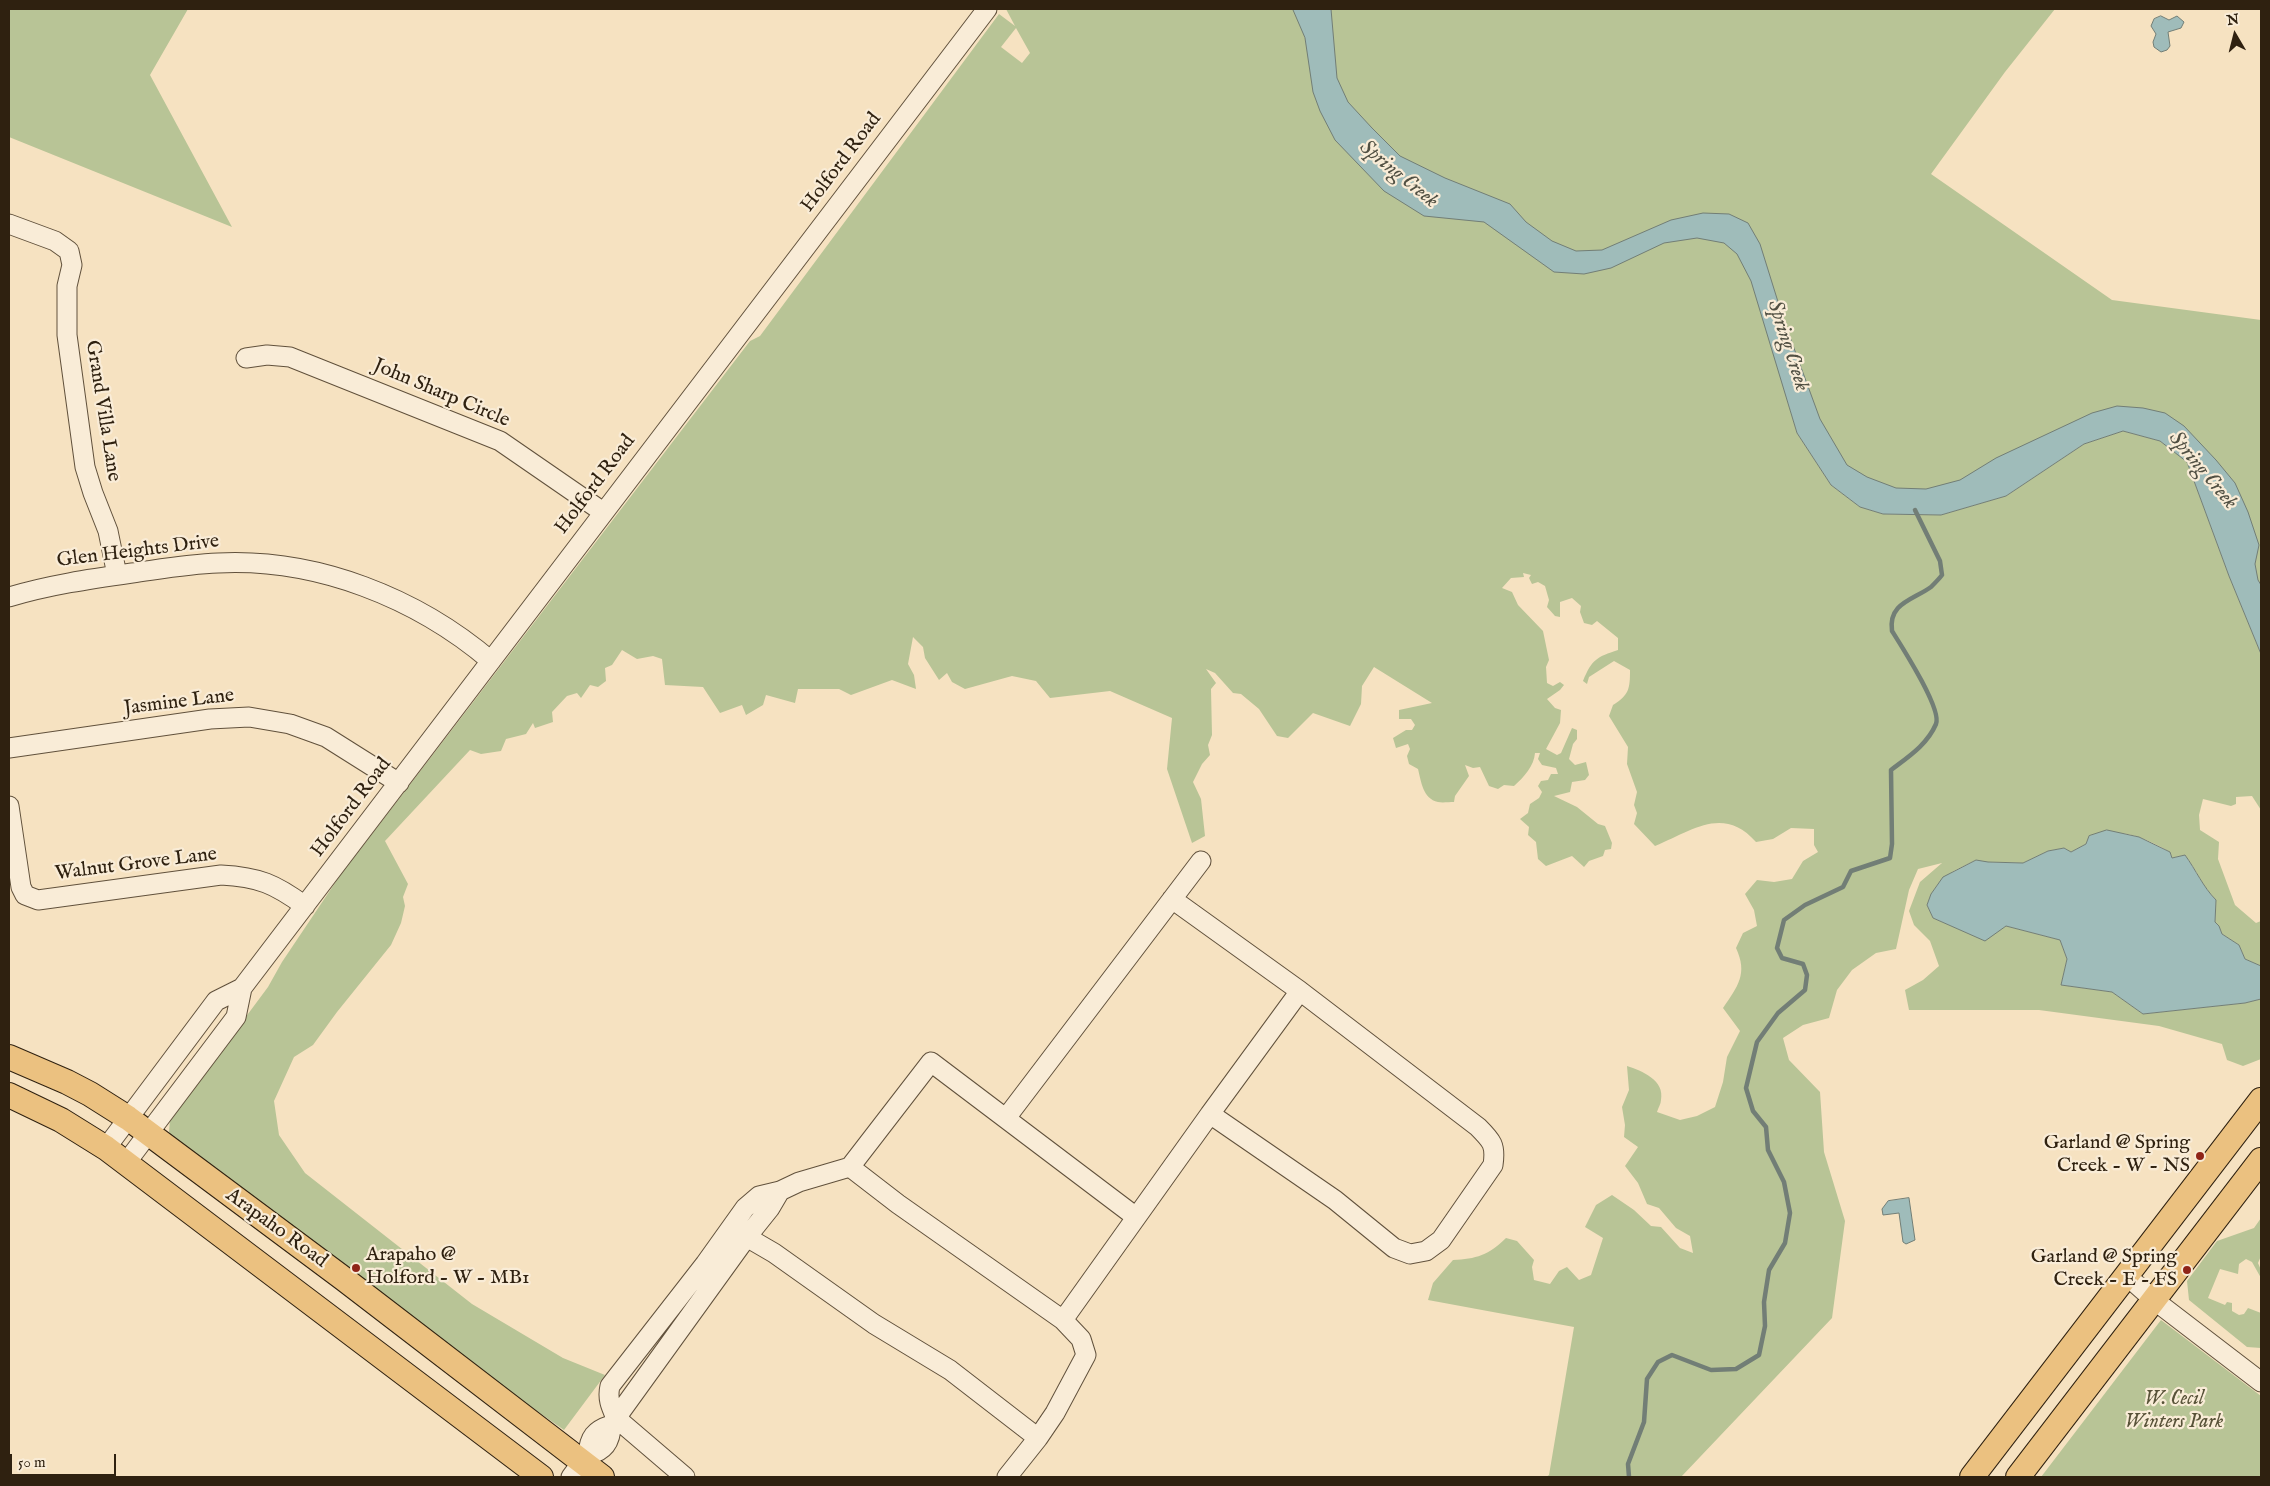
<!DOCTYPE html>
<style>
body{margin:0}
#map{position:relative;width:2270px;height:1486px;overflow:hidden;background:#f6e2c1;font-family:"IM FELL English",serif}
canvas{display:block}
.frame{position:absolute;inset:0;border:10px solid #2f2110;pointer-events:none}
.north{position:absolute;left:2210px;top:10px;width:50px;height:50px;-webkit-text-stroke:4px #f9ecd7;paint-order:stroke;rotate:352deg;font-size:14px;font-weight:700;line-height:20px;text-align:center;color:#2f2110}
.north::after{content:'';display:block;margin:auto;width:18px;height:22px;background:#2f2110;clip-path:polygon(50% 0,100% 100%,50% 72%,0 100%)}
.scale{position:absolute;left:10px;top:1454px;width:106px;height:22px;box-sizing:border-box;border:2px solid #2f2110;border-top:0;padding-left:6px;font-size:15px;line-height:18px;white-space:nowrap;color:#2f2110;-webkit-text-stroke:4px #f9ecd7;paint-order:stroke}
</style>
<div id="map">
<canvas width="2270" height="1486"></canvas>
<div class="frame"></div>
<div class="north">N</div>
<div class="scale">50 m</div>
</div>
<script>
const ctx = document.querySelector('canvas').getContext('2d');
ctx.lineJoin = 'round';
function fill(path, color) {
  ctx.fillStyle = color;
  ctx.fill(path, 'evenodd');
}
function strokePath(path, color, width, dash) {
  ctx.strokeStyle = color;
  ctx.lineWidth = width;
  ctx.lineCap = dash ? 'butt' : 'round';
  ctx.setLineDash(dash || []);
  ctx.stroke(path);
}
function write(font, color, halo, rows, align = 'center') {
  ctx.font = font + ' "IM FELL English",serif';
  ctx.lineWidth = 4.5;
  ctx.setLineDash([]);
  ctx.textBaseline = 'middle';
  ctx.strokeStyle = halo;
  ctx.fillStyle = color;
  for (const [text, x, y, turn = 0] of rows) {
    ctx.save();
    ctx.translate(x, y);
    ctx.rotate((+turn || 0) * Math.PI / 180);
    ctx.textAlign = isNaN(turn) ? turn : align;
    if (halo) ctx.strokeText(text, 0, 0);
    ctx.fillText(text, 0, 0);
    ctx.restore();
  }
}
const green = new Path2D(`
 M 9,9 L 188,9 L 150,75 L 232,227 L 9,137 Z
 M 1006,9 L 2055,9 L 2005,72 L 1931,174 L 2112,300 L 2261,320 L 2261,605 C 2239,575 2250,554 2242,522 C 2236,496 2179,433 2155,420 C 2149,417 2139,417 2133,416 C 2072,407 2061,449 2017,475 C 2005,482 1991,486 1978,491 C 1925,513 1886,514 1846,469 C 1842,464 1839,458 1836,453 C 1832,446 1826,441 1822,435 C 1813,420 1808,402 1799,387 L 1788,402 L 1797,433 L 1831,485 L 1860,507 L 1883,514 L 1941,515 L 2006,496 L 2084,444 L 2123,431 L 2160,441 L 2187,462 L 2229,576 L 2261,654 L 2261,810 L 2252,796 L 2236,797 L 2236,804 L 2231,806 L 2203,799 L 2199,815 L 2200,830 L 2219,842 L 2218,859 L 2235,905 L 2256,923 L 2261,921 L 2261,966 L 2245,959 L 2239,945 L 2222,934 L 2219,926 L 2215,922 L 2216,900 C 2203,887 2197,871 2185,855 L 2172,858 L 2170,852 C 2157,845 2131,831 2118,834 L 2111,831 L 2089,836 L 2086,844 L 2071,852 L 2064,848 L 2048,851 L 2023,863 L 1983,862 L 1976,860 C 1950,873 1938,876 1927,905 L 1933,918 L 1984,940 L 2006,926 L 2060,940 L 2067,959 L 2061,985 L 2112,992 L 2143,1014 L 2245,1003 L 2261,999 L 2261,1059 L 2243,1066 L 2227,1060 L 2222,1044 L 2159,1026 L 2039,1010 L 1909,1010 L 1905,990 L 1923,980 L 1939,966 L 1930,941 L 1914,925 L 1909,911 L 1920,882 L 1942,863 L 1918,869 L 1909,890 L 1896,949 L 1876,953 L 1852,970 L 1837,990 L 1829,1018 L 1803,1025 L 1783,1038 L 1789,1060 L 1820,1092 L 1824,1152 L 1845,1221 L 1832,1318 L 1681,1477 L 1546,1477 L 1549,1475 L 1574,1327 L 1428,1300 L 1433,1283 L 1453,1260 C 1476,1259 1489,1255 1506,1238 L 1517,1241 L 1534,1260 L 1532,1267 L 1534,1280 L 1550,1284 L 1559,1271 L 1567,1267 L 1579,1280 L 1591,1275 L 1603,1238 L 1585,1227 L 1596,1205 L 1612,1195 L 1634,1210 L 1651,1226 L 1661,1227 L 1680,1248 L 1693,1253 L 1690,1236 L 1676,1228 L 1659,1208 L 1647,1204 L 1638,1183 L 1625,1166 L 1638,1147 L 1624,1137 L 1625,1125 L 1622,1107 L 1629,1090 L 1627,1066 C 1642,1071 1665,1080 1661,1100 C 1661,1104 1658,1108 1657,1112 L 1680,1120 L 1697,1116 L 1715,1107 L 1723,1082 L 1727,1057 L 1740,1031 L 1723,1008 C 1738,986 1748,974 1736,948 L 1743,933 L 1757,926 L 1754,910 L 1745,894 L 1757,880 L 1774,882 L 1792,879 L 1803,861 L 1818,852 L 1814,845 L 1814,829 L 1791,828 L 1773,839 L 1756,842 C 1723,805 1692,831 1655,846 L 1634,824 L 1637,813 L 1634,805 L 1637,792 L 1627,764 L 1628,747 L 1609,716 L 1613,705 C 1629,695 1630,689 1630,670 L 1614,661 L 1589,677 L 1587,684 L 1583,681 C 1592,659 1597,657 1618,650 L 1618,638 L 1597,621 L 1592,625 L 1584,623 L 1580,612 L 1581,606 L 1572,598 L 1560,602 L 1560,617 L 1555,616 L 1547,607 L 1549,600 L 1545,586 L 1538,582 L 1532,584 L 1529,578 L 1531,575 L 1523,573 L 1524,577 L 1511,578 L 1502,588 L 1512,592 L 1518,605 L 1543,631 L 1549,660 L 1546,667 L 1547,683 L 1553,686 L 1560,682 L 1564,685 L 1560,690 L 1547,699 L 1555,708 L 1561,710 L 1560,723 L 1546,749 L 1557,755 L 1561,753 L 1572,728 L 1577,730 L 1577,739 L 1573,744 L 1569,759 L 1575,765 L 1586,762 L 1589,775 L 1585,780 L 1572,782 L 1570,792 L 1554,796 L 1577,807 L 1598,824 L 1605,826 L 1612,843 L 1611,849 L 1605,850 L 1603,856 L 1589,861 L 1584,867 L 1572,856 L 1546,866 L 1538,859 L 1536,842 L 1528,835 L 1529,827 L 1520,819 L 1528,813 L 1530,804 L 1539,798 L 1542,792 L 1538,786 L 1541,781 L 1548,780 L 1551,774 L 1558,774 L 1556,768 L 1542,765 L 1538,759 L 1540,753 L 1535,753 C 1534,766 1524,777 1514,786 L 1504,785 L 1498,789 L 1489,786 L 1480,767 L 1473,768 L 1465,765 L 1469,776 L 1455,796 L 1454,802 C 1449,802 1442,803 1438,802 C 1423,799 1421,781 1418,769 L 1409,764 L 1407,756 L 1410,749 L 1408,744 L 1396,748 L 1393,738 L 1406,730 L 1412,730 L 1415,725 L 1411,719 L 1399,719 L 1399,710 L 1432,703 L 1374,667 L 1362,686 L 1361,704 L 1350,726 L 1313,713 L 1288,738 L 1277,736 L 1259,709 L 1241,694 L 1233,693 L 1215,673 L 1206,669 L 1216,683 L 1211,689 L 1212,735 L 1208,745 L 1210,755 L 1202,764 L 1193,782 L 1201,799 L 1205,836 L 1192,843 L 1167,769 L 1172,718 L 1110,691 L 1050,698 L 1036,681 L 1012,676 L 965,689 L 952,682 L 947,673 L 939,680 L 925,658 L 923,647 L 913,637 L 908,664 L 914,675 L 916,689 L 892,680 L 851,695 L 839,689 L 798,689 L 795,703 L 766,695 L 763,705 L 746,715 L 742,705 L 720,713 L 703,687 L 665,685 L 662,659 L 653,656 L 637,659 L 622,650 L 612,665 L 605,668 L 606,681 L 598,687 L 590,685 L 581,698 L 577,693 L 567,696 L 552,712 L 553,722 L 535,728 L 533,723 L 526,734 L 506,739 L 501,751 L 481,754 L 470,750 L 385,841 L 408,884 L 403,897 L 405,906 L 401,923 L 391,945 L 337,1012 L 313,1045 L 294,1057 L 274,1101 L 279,1135 L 305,1173 L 472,1304 L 563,1358 L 605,1375 L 564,1430 L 464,1360 L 456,1351 L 449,1350 L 173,1139 L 169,1132 L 170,1119 L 268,987 L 282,962 L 339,877 L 750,341 L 760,336 L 999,14 L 1015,26 ZM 1016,28 L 1030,53 L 1022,63 L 1001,47 Z
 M 2261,1218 L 2261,1256 L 2258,1263 L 2261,1270 L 2261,1278 L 2252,1262 L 2246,1259 L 2239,1264 L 2238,1274 L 2220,1269 L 2208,1298 L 2225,1305 L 2227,1302 L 2232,1303 L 2232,1311 L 2239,1315 L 2244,1314 L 2248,1308 L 2261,1313 L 2261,1348 L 2247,1347 L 2189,1300 L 2187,1281 L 2217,1241 L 2254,1228 Z
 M 2161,1320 L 2261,1396 L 2261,1477 L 2041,1477 Z`);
const water = new Path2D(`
 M 1293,9 L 1331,9 L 1337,78 L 1348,102 L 1372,128 L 1400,156 L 1445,178 L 1510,204 L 1526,222 L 1552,241 L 1576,251 L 1602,250 L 1671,220 L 1703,213 L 1729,214 L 1748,223 L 1760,244 L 1784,321 L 1820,419 L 1847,465 L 1867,477 L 1896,488 L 1926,489 L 1960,480 L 1996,458 L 2092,413 L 2117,406 L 2143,408 L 2165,413 L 2184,426 L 2216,460 L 2235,483 L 2248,512 L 2259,545 L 2255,564 L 2258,580 L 2261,585 L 2261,654 L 2229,576 L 2187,462 L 2160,441 L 2123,431 L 2084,444 L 2006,496 L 1941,515 L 1883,514 L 1860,507 L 1831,485 L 1797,433 L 1751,281 L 1737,254 L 1724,243 L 1697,238 L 1664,243 L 1611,268 L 1584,274 L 1554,272 L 1484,222 L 1424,216 L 1384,191 L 1335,140 L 1320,111 L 1313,92 L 1305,38 Z
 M 2161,16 L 2169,20 L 2177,16 L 2184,22 L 2181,28 L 2168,32 L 2170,46 L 2167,50 L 2161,52 L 2154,47 L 2153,42 L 2156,34 L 2151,26 L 2154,19 Z
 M 2107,830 L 2139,837 L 2170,852 L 2172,858 L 2185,855 C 2196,870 2203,887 2216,900 L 2215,922 L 2219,926 L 2222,934 L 2239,945 L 2245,959 L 2261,966 L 2261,999 L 2245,1003 L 2143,1014 L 2112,992 L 2061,985 L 2067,959 L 2060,940 L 2006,926 L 1985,941 L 1933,918 L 1927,905 L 1931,894 L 1943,877 L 1976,860 L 1988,862 L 2023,863 L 2048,851 L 2064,848 L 2071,852 L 2086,844 L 2089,836 Z
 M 1909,1198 L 1915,1240 L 1906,1244 L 1903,1242 L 1899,1213 L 1883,1215 L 1882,1209 L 1888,1201 Z`);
const stream = new Path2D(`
 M 1629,1477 L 1628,1464 L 1644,1422 L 1647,1379 L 1658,1362 L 1672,1355 L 1711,1370 L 1736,1369 L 1759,1355 L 1765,1326 L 1764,1302 L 1769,1270 L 1785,1243 L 1790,1213 L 1784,1182 L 1768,1150 L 1766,1127 L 1753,1111 L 1746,1088 L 1757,1042 L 1778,1013 L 1805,990 L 1807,975 L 1803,964 L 1782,958 L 1777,948 L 1784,920 L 1805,905 L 1843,887 L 1851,871 L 1890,858 L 1892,844 L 1891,770 C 1908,757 1927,745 1936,724 C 1942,709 1902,647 1892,631 C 1888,603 1913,600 1931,587 C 1935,583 1939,579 1942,575 L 1940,561 L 1915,510`);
const minor = new Path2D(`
 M 9,224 L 55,241 L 69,251 L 72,265 L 67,286 L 67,335 L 85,467 L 93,493 L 108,531 L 117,575
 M 246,358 L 267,355 L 290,357 L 500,441 L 603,512
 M 9,597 C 49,585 90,579 132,573 C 161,569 189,564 218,563 C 317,558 417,598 491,661
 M 9,748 L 210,719 L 249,717 L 290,724 L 326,737 L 399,783
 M 9,806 L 21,887 L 25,895 L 38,900 L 221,875 C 259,877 275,884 305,906
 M 1172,899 L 1300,991
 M 1006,1118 L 1201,861
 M 106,1148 L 216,1001 L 242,988
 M 126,1163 L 236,1017 L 242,988 L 987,9
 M 850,1167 L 931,1062 L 1136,1217
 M 731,1228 L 774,1253 L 874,1324 L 950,1370 L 1038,1438 L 1007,1477
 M 2127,1276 L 2154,1300 L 2261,1382
 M 1063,1320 L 1210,1114 L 1335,1200 L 1394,1248 L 1410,1254 L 1426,1251 L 1441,1240 L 1493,1165 C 1496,1145 1492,1141 1478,1127 L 1300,991 L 1210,1114
 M 611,1425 C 595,1430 589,1437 588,1455 C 605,1451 611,1441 611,1425 L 746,1238 L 770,1208 L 780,1191
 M 571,1477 L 582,1462
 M 685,1477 L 616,1418 C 611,1407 607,1399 610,1386 L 705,1264 L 745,1208 L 759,1196 L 780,1191 L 799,1182 L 850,1167 L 898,1204 L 1063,1320 L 1081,1339 L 1086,1355 L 1055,1413 L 1038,1438`);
const major = new Path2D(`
 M 9,1057 L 67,1082 L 90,1094 L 128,1118 L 344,1279 L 602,1477
 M 9,1095 L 61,1120 L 106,1148 L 541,1477
 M 1972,1477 L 2261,1100
 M 2018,1477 L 2261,1160`);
const markers = [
 [2200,1156,5,"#8f2418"],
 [356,1268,5,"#8f2418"],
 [2187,1270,5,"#8f2418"]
];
const streetNames = [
 ["Holford Road",842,163,-53],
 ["John Sharp Circle",441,394,23],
 ["Grand Villa Lane",102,411,81],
 ["Holford Road",596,485,-53],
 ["Glen Heights Drive",138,552,-7],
 ["Jasmine Lane",179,703,-7],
 ["Holford Road",352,808,-53],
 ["Walnut Grove Lane",136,865,-7],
 ["Arapaho Road",276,1229,36]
];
const poiNames = [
 ["Garland @ Spring",2190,1144],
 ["Creek - W - NS",2190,1167],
 ["Arapaho @",366,1256,"left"],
 ["Holford - W - MB1",366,1279,"left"],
 ["Garland @ Spring",2177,1258],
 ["Creek - E - FS",2177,1281]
];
const parkNames = [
 ["W. Cecil",2174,1400],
 ["Winters Park",2174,1423]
];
const waterNames = [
 ["Spring Creek",1398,175,39],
 ["Spring Creek",1787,346,72],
 ["Spring Creek",2202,471,50]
];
fill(green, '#b8c496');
fill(water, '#9fbcba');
strokePath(water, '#727e76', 1);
strokePath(stream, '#727e76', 4.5);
strokePath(minor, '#61513c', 21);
strokePath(major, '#2f2110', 26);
strokePath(minor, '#f9ecd7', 19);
strokePath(major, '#ebc180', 24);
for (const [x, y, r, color] of markers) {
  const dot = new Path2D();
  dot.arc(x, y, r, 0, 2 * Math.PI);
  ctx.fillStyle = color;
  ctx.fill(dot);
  strokePath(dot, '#f9ecd7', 2);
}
write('20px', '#2f2110', '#f9ecd7', streetNames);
write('20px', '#2f2110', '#f9ecd7', poiNames, 'right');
write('italic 20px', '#585238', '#f9ecd7', parkNames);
write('italic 21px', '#515043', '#f9ecd7', waterNames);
</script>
